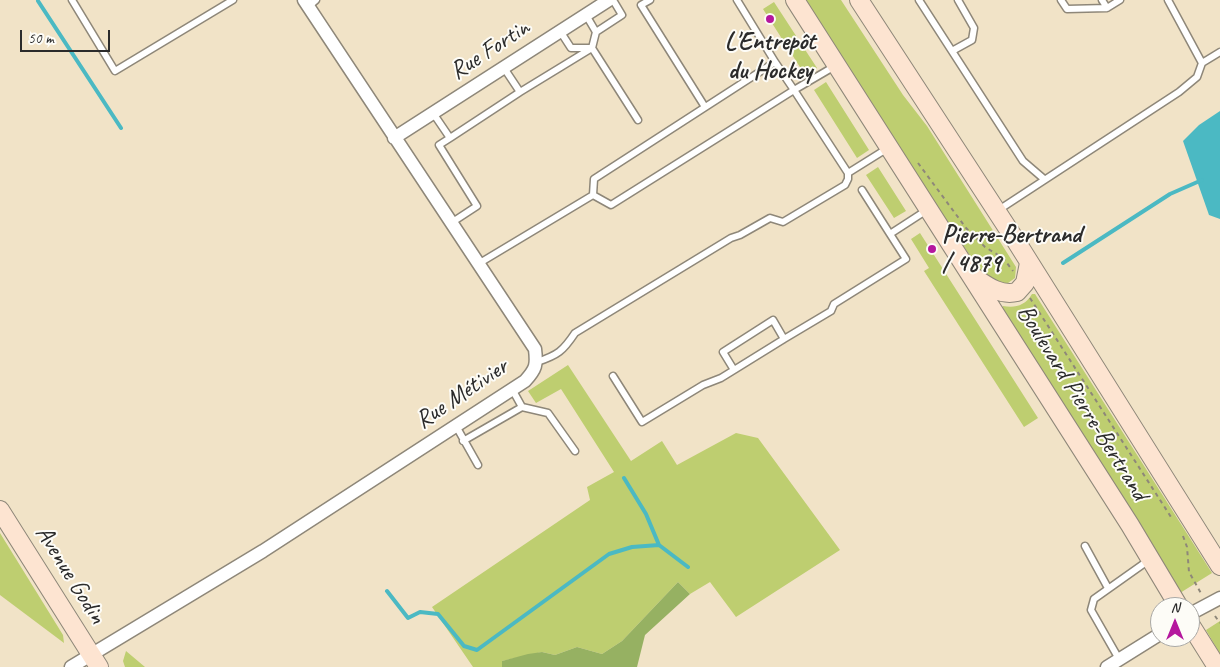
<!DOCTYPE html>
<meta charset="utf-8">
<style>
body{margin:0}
#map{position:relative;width:1220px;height:667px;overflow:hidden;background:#f1e3c7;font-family:Caveat,sans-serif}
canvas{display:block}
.north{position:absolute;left:1150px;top:597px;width:50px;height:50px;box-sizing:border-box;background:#fdfcf7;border:1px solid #a9a8a5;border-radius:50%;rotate:0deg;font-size:14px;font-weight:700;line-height:20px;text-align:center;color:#2b2b2b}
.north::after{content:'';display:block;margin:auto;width:18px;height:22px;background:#b5179e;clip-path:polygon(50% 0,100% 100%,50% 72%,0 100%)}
.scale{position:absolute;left:20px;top:30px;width:90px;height:22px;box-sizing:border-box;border:2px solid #2b2b2b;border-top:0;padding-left:6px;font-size:15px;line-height:18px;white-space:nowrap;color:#2b2b2b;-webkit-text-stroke:4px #fdfcf7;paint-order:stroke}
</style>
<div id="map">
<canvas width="1220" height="667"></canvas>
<div class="north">N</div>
<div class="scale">50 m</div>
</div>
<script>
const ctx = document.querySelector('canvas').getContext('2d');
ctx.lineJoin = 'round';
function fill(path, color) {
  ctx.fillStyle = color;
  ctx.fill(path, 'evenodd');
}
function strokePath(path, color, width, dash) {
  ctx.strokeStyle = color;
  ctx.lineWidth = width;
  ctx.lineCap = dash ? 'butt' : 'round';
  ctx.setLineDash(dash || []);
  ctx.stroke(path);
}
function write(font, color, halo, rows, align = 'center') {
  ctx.font = font + ' Caveat,sans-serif';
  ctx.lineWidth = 4;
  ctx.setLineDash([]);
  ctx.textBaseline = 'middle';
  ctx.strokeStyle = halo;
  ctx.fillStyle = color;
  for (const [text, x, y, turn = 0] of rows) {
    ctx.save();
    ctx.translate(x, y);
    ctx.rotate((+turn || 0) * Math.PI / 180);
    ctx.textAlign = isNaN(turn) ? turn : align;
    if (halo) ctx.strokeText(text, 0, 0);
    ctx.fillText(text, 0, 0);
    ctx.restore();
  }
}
const green = new Path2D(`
 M 805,0 L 841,0 L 903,95 L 927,126 L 1016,267 L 1015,278 L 1008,283 L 997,286 L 987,282 L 959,239 L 945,225 Z
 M 774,2 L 817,68 L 805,75 L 763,9 Z
 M 826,82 L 869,150 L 857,158 L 814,90 Z
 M 878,167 L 906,211 L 894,218 L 866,175 Z
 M 920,233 L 1038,418 L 1024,427 L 924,271 L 929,268 L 911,239 Z
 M 1032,294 L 1035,294 L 1212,573 L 1180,593 L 1001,309 L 1003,306 C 1015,308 1025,306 1032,294 Z
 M 568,365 L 631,461 L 662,441 L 677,465 L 736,433 L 758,438 L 840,550 L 736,617 L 710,582 L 690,594 L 678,582 L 622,641 L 602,654 L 577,647 L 555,655 L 542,652 L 502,661 L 502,667 L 473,667 L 432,607 L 590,500 L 587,487 L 614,472 L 561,389 L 536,403 L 528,391 Z
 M 0,533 L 63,635 L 64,643 L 0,595 Z
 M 1220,621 L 1220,654 L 1206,630 Z
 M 126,651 L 145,667 L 125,667 L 123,661 Z`);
const forest = new Path2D(`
 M 678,582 L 690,594 L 645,635 L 637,667 L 502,667 L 502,661 L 528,654 L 542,652 L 555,655 L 577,647 L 602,654 L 622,641 Z`);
const water = new Path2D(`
 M 1220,111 L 1220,219 L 1209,215 L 1183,141 L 1199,125 Z`);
const stream = new Path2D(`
 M 38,1 L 121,128
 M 1063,263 L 1170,194 L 1202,180
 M 624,478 L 646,514 L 659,545
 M 387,591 L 408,618 L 420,612 L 438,614 L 464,646 L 477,650 L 609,554 L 632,547 L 659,545 L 688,567`);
const path = new Path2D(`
 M 918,163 L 966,228 L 985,247 L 1003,258 L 1013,271
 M 1030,298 L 1171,517
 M 1183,536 L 1187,547 L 1189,572 L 1202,595
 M 1215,616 L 1220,623`);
const lane = new Path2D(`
 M 72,0 L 115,71 L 233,0
 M 650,0 L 641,5 L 705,107
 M 737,0 L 775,62
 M 919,0 L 1023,161 L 1044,179
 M 1061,0 L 1067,9 L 1107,8 L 1102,0
 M 308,7 L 316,0
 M 1107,8 L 1120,0
 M 586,15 L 596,32 L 622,15 L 613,0
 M 560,31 L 571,48 L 592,48 L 596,32
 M 952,51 L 972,40 L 974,28 L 958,0
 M 775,62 L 794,90 L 611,205 L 593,195 L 594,179 Z
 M 1202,63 L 1220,52
 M 835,66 L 794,90 L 848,173
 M 504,68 L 520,92 L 592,48 L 638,120
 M 433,113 L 450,138 L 520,92
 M 450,138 L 439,145 L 477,206 L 451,223
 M 862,190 L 890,234 L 927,210
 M 997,211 L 1179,92 L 1197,77 L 1202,63 L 1168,0
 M 478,264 L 593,195
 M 784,339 L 734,370 L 723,352 L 773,320 L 784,339 L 831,311 L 834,304 L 906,259 L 890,234
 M 537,362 C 558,355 563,351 575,333 L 731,238 L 740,235 L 770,218 L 783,222 L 845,185 L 848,179 L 848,173 L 888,148
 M 613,376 L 642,422 L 703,385 L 721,378 L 734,370
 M 512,389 L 522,407
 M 456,426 L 478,465
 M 463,441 L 522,407 L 548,413 L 575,451
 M 1085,546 L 1108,588
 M 1119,659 L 1091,610 L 1094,599 L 1149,560`);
const street = new Path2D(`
 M 394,138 L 609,0
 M 1190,614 L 1220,598
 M 71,667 L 263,551 L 525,381 C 536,369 537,365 535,349 L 304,0
 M 1107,667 L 1160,634`);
const secondary = new Path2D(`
 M 795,0 L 1130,525 L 1179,607
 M 859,0 L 1016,241 L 1220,566
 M 974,277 C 987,286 1000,296 1017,292 L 1025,283 L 1029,263
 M 0,510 L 99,667
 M 1190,624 L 1217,667`);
const markers = [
 [770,19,5,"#b5179e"],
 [932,249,5,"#b5179e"]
];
const poiNames = [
 ["L'Entrepôt",770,42],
 ["du Hockey",770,71],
 ["Pierre-Bertrand",942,235,"left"],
 ["/ 4879",942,264,"left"]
];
const streetNames = [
 ["Rue Fortin",490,50,-33],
 ["Rue Métivier",462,394,-34],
 ["Boulevard Pierre-Bertrand",1082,403,58],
 ["Avenue Godin",70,575,58]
];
fill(green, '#bece70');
fill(forest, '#96b162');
fill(water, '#4bb9c3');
strokePath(stream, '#4bb9c3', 4);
strokePath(lane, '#8e8779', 9);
strokePath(street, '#8e8779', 15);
strokePath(secondary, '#8e8779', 20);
strokePath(path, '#8e8779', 2, [4, 4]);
strokePath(lane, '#fff', 6);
strokePath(street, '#fff', 12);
strokePath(secondary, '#fde4d1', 18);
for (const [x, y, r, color] of markers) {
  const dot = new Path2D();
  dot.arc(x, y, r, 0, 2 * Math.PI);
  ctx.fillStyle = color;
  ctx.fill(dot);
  strokePath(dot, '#fdfcf7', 2);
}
write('bold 25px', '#2b2b2b', '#fdfcf7', poiNames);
write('25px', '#2b2b2b', '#fdfcf7', streetNames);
</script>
